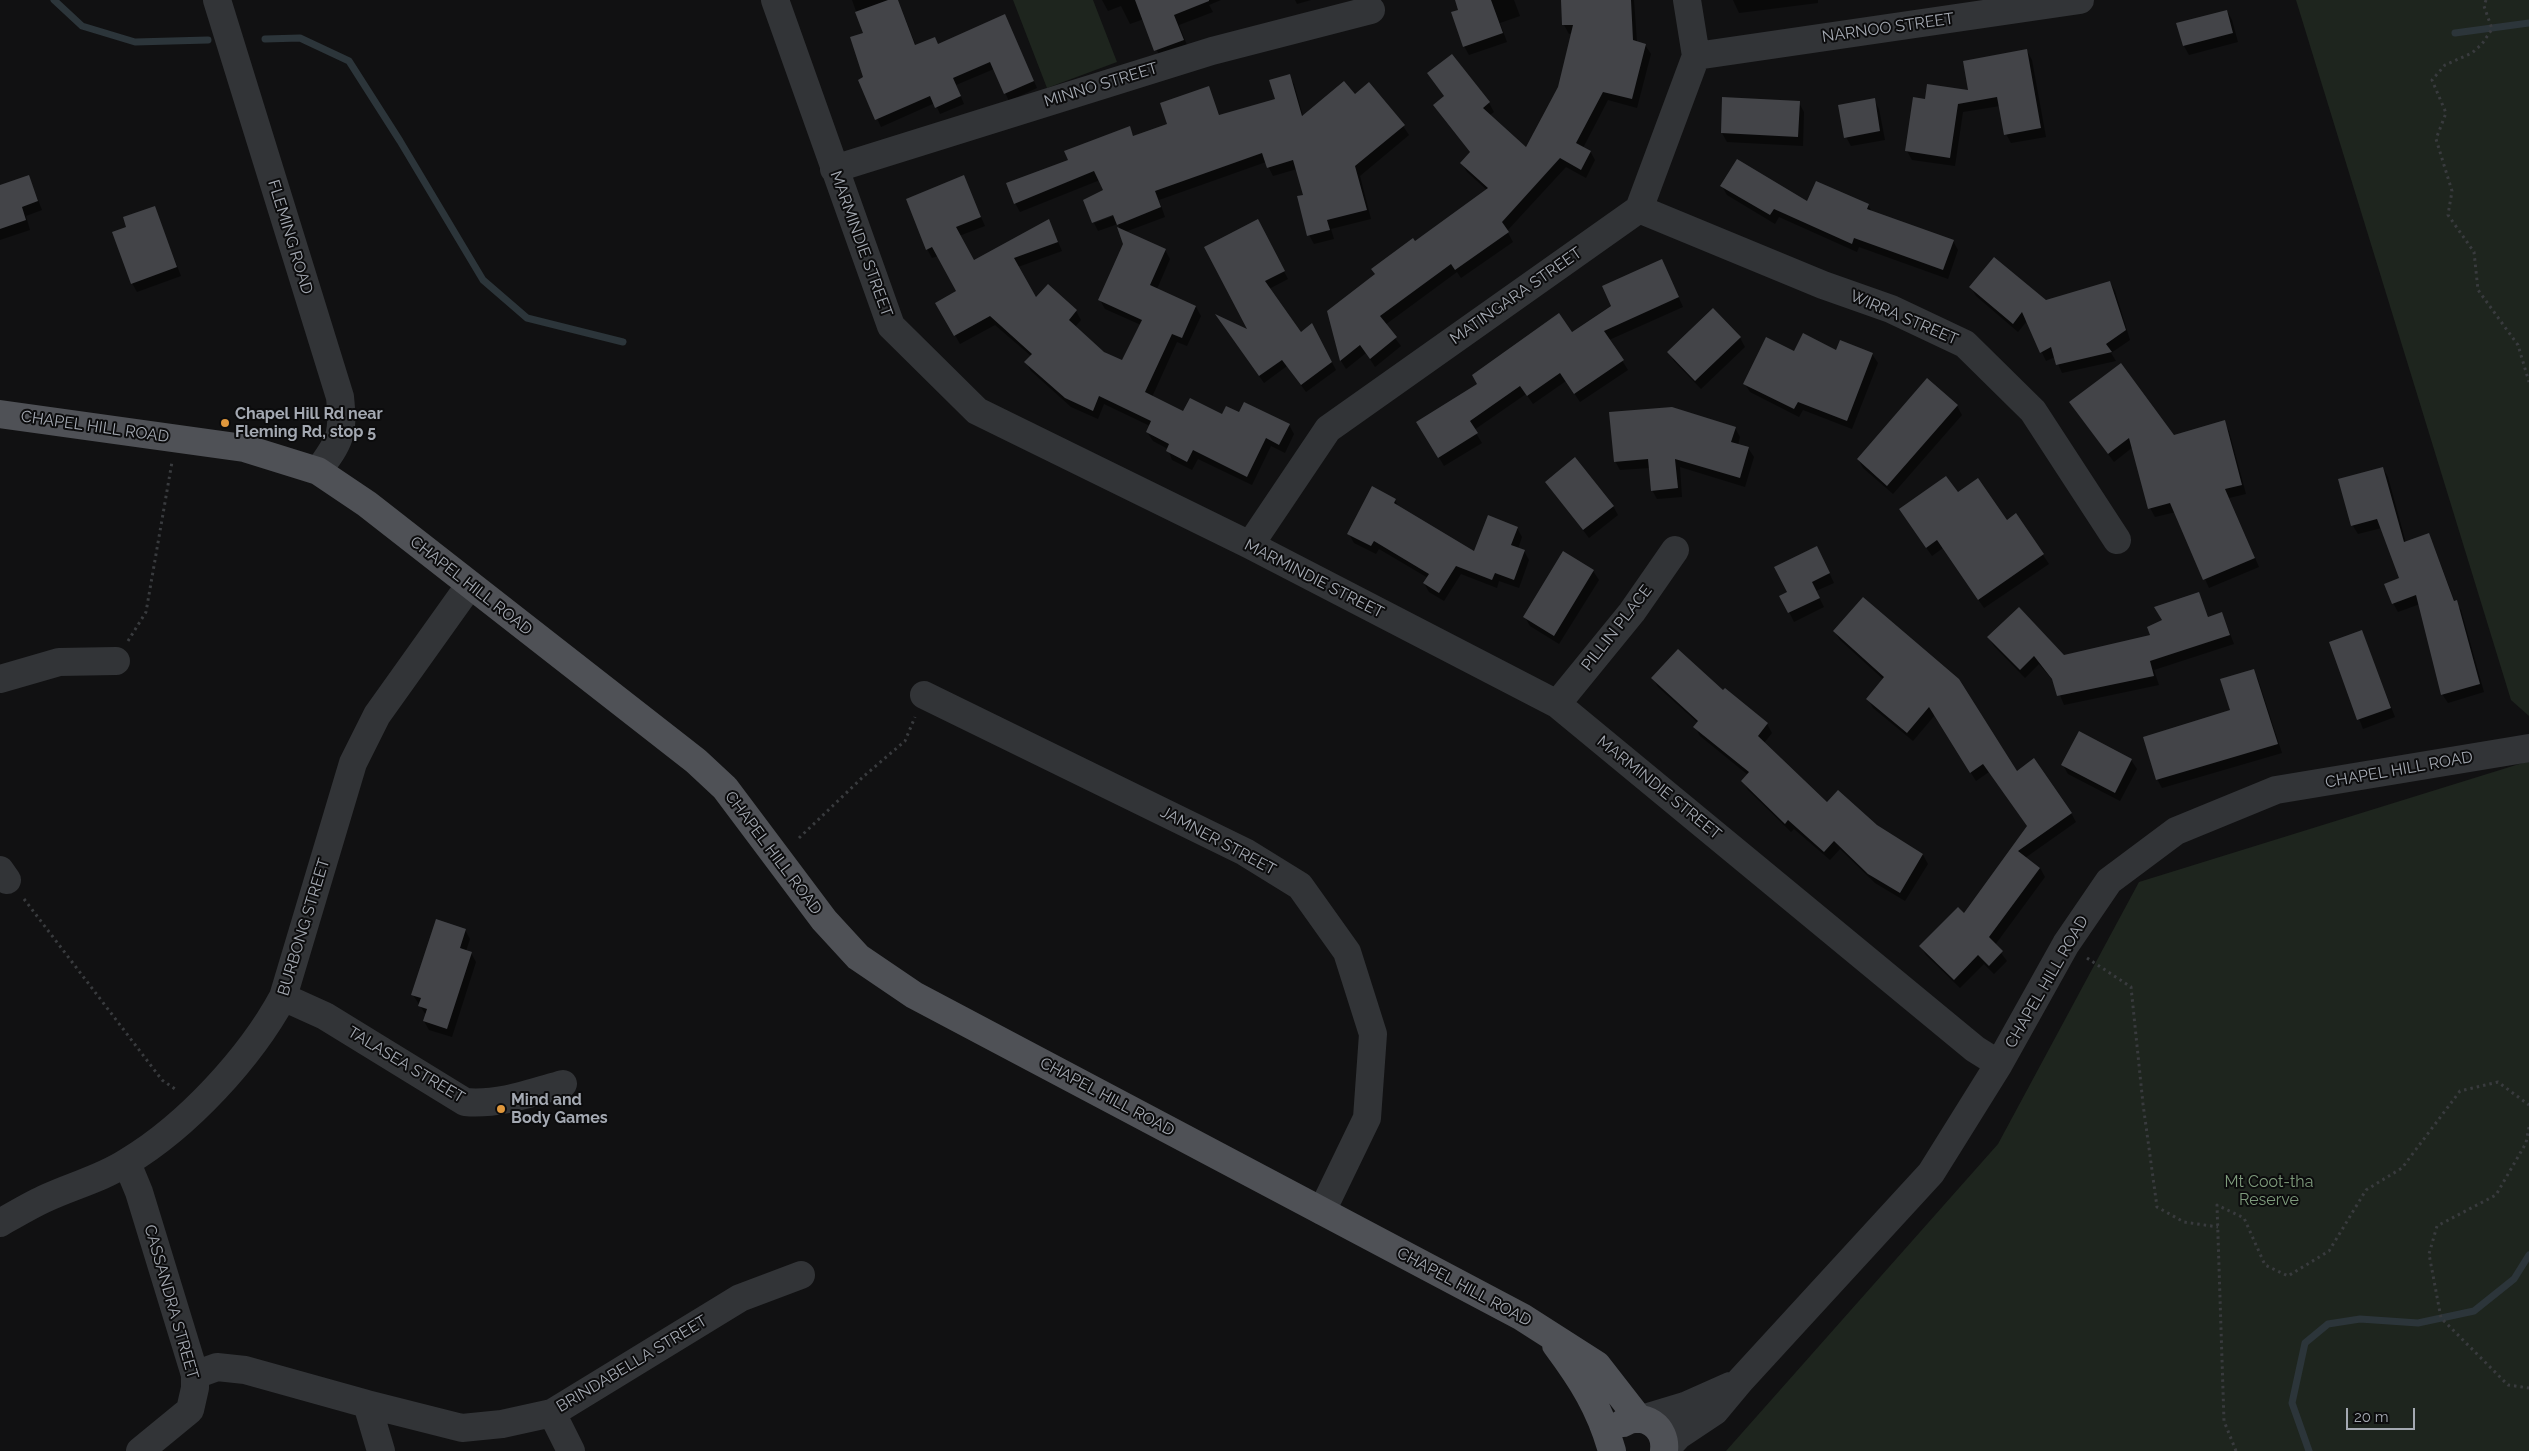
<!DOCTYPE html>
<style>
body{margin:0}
#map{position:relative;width:2529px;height:1451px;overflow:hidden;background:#111112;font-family:Raleway,sans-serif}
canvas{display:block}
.scale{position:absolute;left:2346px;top:1408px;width:69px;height:22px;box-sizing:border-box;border:2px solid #a4a9b2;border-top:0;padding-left:6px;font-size:15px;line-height:18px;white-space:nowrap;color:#a4a9b2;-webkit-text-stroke:4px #0c0c0d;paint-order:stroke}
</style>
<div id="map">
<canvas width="2529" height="1451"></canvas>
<div class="scale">20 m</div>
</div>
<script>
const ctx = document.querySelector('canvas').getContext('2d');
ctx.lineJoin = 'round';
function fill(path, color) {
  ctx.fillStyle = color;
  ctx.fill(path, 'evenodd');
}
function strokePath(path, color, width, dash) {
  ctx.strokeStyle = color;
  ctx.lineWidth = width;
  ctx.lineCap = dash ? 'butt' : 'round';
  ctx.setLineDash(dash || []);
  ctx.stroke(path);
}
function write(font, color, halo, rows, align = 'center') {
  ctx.font = font + ' Raleway,sans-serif';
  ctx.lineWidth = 4;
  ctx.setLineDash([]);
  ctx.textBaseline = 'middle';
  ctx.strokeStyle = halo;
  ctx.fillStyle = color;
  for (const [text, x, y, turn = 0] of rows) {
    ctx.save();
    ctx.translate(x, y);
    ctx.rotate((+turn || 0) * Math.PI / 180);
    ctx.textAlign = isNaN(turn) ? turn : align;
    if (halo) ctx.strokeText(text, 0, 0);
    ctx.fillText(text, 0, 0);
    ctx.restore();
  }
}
const green = new Path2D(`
 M 1013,0 L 1093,0 L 1117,62 L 1047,88 Z
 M 2296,0 L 2529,0 L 2529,716 L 2511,700 Z
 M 2529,761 L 2529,1451 L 1726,1451 L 1998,1144 L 2139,882 Z`);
const shadow = new Path2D(`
 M 852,0 L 898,0 L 916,46 L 938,45 L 1008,23 L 1037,88 L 1009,101 L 994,69 L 956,85 L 964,104 L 940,114 L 935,103 L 881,127 L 859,80 L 865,78 L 864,33 Z
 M 1102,0 L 1221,0 L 1209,5 L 1213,12 L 1179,25 L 1189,50 L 1161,60 L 1144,19 L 1130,24 L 1121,6 L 1108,11 Z
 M 1295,0 L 1311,0 L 1297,4 Z
 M 1456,0 L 1514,0 L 1520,16 L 1500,23 L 1507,42 L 1469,55 L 1464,46 L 1460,11 Z
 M 1562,0 L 1634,0 L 1637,42 L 1645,45 L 1651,54 L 1637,108 L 1608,100 L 1583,148 L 1590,151 L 1595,160 L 1586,178 L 1566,167 L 1507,231 L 1513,242 L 1461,278 L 1457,272 L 1385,325 L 1401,346 L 1375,367 L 1366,353 L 1346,369 L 1341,361 L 1328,312 L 1415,242 L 1488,191 L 1467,172 L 1462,163 L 1471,153 L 1440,114 L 1445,97 L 1428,74 L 1451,55 L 1489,103 L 1494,112 L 1490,115 L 1526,149 L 1559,87 L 1572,33 L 1569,34 L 1564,25 Z
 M 1733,0 L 1818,0 L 1818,3 L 1739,13 Z
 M 2227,11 L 2232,20 L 2238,42 L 2189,55 L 2184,46 L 2178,24 Z
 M 2027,51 L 2032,60 L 2046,137 L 2011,143 L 2006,134 L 2000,106 L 1963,112 L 1955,166 L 1912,160 L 1907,151 L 1970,91 Z
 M 1289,75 L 1294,84 L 1303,116 L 1355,96 L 1403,126 L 1409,135 L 1360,176 L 1371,219 L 1331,229 L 1334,239 L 1314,244 L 1309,235 L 1305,196 L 1297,169 L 1273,176 L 1266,162 L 1159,200 L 1165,217 L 1125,232 L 1165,250 L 1170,259 L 1157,289 L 1196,307 L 1201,316 L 1187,346 L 1177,342 L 1152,397 L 1184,413 L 1222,416 L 1239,414 L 1289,425 L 1294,434 L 1285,453 L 1271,446 L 1252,485 L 1198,459 L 1192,470 L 1172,460 L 1168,449 L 1153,441 L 1147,432 L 1150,426 L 1104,404 L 1098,419 L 1071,407 L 1031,371 L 1026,362 L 1031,356 L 995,325 L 960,344 L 937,303 L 958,292 L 938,256 L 932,258 L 927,249 L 963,177 L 985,226 L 959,236 L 973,262 L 1049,221 L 1062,251 L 1018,267 L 1036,299 L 1076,311 L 1081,320 L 1075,327 L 1103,353 L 1123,362 L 1141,325 L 1105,309 L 1100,300 L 1125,244 L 1118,224 L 1098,231 L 1094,223 L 1119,214 L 1100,180 L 1020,212 L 1015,203 L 1069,160 L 1129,128 L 1134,137 L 1169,125 L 1208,87 L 1220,116 L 1277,100 Z
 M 1874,100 L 1879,109 L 1885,140 L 1851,146 L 1846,137 Z
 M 1799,103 L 1804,112 L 1803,146 L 1727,142 L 1722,133 Z
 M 29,177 L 42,210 L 26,216 L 30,230 L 0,240 L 0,186 Z
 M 1722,186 L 1808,203 L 1868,205 L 1872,212 L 1953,241 L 1958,250 L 1948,279 L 1859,247 L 1857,252 L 1779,217 L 1775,224 L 1727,195 Z
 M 154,207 L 181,276 L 137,292 L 132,283 L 128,228 Z
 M 1261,228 L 1288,279 L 1269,289 L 1301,334 L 1316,332 L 1336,370 L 1306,392 L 1287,366 L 1264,383 L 1221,322 L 1249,331 Z
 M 1666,269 L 1683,307 L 1609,340 L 1628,370 L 1580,402 L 1566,381 L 1533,404 L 1526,394 L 1474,430 L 1482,443 L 1444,466 L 1423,431 Z
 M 2110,282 L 2115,291 L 2130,340 L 2111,353 L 2116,361 L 2062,373 L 2055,357 L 2046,361 L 2027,321 L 2018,332 L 1976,296 L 1971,287 L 2046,302 Z
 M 1740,338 L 1745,347 L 1701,389 L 1674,361 L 1669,352 Z
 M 1837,352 L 1872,354 L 1878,363 L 1852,429 L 1803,410 L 1799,417 L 1750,392 L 1745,384 L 1794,353 Z
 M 1957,406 L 1962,415 L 1893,494 L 1863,468 L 1858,459 Z
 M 2076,411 L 2174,436 L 2224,422 L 2229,431 L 2246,494 L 2229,498 L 2259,567 L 2209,588 L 2176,512 L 2155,517 L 2150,508 L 2133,447 L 2114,462 Z
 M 1735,428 L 1740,437 L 1738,445 L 1748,448 L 1754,457 L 1745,487 L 1680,467 L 1682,497 L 1657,499 L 1652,490 L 1650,468 L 1620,470 L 1615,461 Z
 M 2383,468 L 2388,477 L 2406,543 L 2428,535 L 2433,544 L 2455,602 L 2461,610 L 2484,692 L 2448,703 L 2442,694 L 2420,604 L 2398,612 L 2393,603 L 2401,579 L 2382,528 L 2358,534 L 2353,526 L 2340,480 Z
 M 1546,482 L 1613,506 L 1618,515 L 1589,538 Z
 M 1958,494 L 2007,521 L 2016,515 L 2049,564 L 1984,608 L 1943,548 L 1932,556 L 1900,510 Z
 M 1395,500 L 1399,508 L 1475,553 L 1517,528 L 1522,537 L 1518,549 L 1524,551 L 1529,560 L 1519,588 L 1499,581 L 1497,588 L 1461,574 L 1444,601 L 1429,592 L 1424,583 L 1428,578 L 1379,549 L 1376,554 L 1354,543 L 1349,534 Z
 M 1821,556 L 1834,583 L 1816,591 L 1824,607 L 1794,622 L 1781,596 L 1789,593 Z
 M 1593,571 L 1599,580 L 1559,644 L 1530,626 L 1525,617 Z
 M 2198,594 L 2209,618 L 2222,613 L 2234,644 L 2154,670 L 2159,685 L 2064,705 L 2055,683 L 2039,664 L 2025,678 L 1994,646 L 1988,637 L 2063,656 L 2151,636 L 2164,621 Z
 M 1835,632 L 2071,813 L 2076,822 L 2025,858 L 2040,868 L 2045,877 L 1995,945 L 2007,961 L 1994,974 L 1984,964 L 1960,988 L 1926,955 L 1921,947 L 1964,914 L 2028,827 L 1989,772 L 1976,781 L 1935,715 L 1913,741 L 1873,708 L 1868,699 L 1884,680 L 1840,640 Z
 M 2362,632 L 2395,717 L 2363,729 L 2330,643 Z
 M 2253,670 L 2258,679 L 2282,753 L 2162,788 L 2157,779 L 2231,710 Z
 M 1653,678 L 1723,692 L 1725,690 L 1767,724 L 1772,733 L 1764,743 L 1827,804 L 1876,826 L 1923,855 L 1928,864 L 1905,901 L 1875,883 L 1840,849 L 1830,860 L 1794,829 L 1791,832 L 1748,790 L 1743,781 L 1748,775 L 1700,736 L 1695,727 L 1698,723 L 1658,687 Z
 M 2131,760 L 2137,769 L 2120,801 L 2068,774 L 2063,765 Z
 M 465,930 L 470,939 L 466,951 L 471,953 L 476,962 L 452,1037 L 429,1030 L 424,1021 L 426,1015 L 413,995 Z`);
const stream = new Path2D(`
 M 54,0 L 82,26 L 135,42 L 208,40
 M 2455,33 L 2529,23
 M 265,39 L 300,38 L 349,61 L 400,141 L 483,280 L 527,318 L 623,342
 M 2309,1451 L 2292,1403 L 2305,1343 L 2328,1324 L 2360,1319 L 2418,1323 L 2474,1311 L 2514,1279 L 2529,1255`);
const building = new Path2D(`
 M 888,0 L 898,0 L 915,45 L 935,37 L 938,44 L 1005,14 L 1034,81 L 1004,94 L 990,62 L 953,78 L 961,96 L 935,108 L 930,96 L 875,120 L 858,80 L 863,77 L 850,37 L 863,33 L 855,12 Z
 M 1135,0 L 1209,0 L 1209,1 L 1174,15 L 1184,40 L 1154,51 Z
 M 1455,0 L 1491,0 L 1503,33 L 1463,47 L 1451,12 L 1458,10 Z
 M 1561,0 L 1631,0 L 1633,40 L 1646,44 L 1632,99 L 1603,92 L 1576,143 L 1591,151 L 1581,170 L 1560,158 L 1502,222 L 1509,232 L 1455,270 L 1451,264 L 1380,316 L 1397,337 L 1370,359 L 1360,345 L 1340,361 L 1327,311 L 1375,274 L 1371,269 L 1413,238 L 1415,241 L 1488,188 L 1460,163 L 1470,152 L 1433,105 L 1444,96 L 1427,73 L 1452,54 L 1490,102 L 1483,108 L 1526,147 L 1558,87 L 1573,25 L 1562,25 Z
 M 2227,10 L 2233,33 L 2183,46 L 2176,23 Z
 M 2027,49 L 2041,128 L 2004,135 L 1997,97 L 1958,104 L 1950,158 L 1905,151 L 1913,97 L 1925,99 L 1927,84 L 1968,90 L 1963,61 Z
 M 1290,74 L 1302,116 L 1344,81 L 1355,94 L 1369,82 L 1405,125 L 1355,166 L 1367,210 L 1327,220 L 1330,230 L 1307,236 L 1297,196 L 1303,195 L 1293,160 L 1267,168 L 1262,153 L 1155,191 L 1161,207 L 1117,225 L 1113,215 L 1092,223 L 1083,200 L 1103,190 L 1094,171 L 1014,204 L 1006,183 L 1068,160 L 1064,151 L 1130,126 L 1133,136 L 1167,124 L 1160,103 L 1209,86 L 1219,115 L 1275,99 L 1269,80 Z
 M 1722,97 L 1800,101 L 1798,137 L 1721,133 Z
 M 1875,98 L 1880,131 L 1844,138 L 1838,105 Z
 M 1737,159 L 1807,201 L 1816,181 L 1869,204 L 1867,209 L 1954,240 L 1943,270 L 1854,238 L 1852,244 L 1774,209 L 1770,215 L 1720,186 Z
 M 29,175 L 38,201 L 22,207 L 26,220 L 0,229 L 0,185 Z
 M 964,175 L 981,217 L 956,227 L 974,260 L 1049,219 L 1058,242 L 1014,258 L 1036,297 L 1048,284 L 1077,310 L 1069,320 L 1104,352 L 1122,360 L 1142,320 L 1098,300 L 1123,244 L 1117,227 L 1166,249 L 1150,285 L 1196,306 L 1182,338 L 1172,334 L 1145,392 L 1183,411 L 1190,398 L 1222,414 L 1226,406 L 1239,412 L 1244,402 L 1290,424 L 1279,445 L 1266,438 L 1247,477 L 1193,450 L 1187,462 L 1166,451 L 1169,444 L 1146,432 L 1151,421 L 1099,396 L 1093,411 L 1065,398 L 1024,362 L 1032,354 L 990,316 L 954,336 L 935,303 L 956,291 L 932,247 L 926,250 L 906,199 Z
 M 155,206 L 177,267 L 131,284 L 112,232 L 126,227 L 123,217 Z
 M 1258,219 L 1285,271 L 1265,281 L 1301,332 L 1312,323 L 1332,362 L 1301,385 L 1282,360 L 1259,376 L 1215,314 L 1247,329 L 1204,247 Z
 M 1994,257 L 2046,300 L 2110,281 L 2126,330 L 2106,344 L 2112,352 L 2056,365 L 2051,347 L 2040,353 L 2022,312 L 2013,324 L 1969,287 Z
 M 1662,259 L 1679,297 L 1604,331 L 1624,360 L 1574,394 L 1560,373 L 1527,396 L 1520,386 L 1470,421 L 1478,433 L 1438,458 L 1416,422 L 1477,384 L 1472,375 L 1559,313 L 1572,332 L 1611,306 L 1602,286 Z
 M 1713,308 L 1741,337 L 1695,381 L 1667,352 Z
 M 1803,333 L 1836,350 L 1840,340 L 1873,353 L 1847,421 L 1798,402 L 1794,409 L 1743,384 L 1766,337 L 1794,351 Z
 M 2121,363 L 2174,435 L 2225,420 L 2242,485 L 2225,489 L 2255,558 L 2203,580 L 2170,503 L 2148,509 L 2129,438 L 2108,454 L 2069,402 Z
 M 1927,378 L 1958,405 L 1887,486 L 1857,459 Z
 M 1672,407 L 1736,427 L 1731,442 L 1749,447 L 1740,478 L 1675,459 L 1678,488 L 1651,491 L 1648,459 L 1614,462 L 1609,412 Z
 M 1575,457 L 1614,506 L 1583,530 L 1545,482 Z
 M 2383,467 L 2404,542 L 2429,533 L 2454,601 L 2457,600 L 2480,684 L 2441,695 L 2416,595 L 2392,604 L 2384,584 L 2399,578 L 2377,519 L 2351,526 L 2338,479 Z
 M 1946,476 L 1958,492 L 1978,478 L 2007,520 L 2016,513 L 2044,554 L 1978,600 L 1937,540 L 1926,548 L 1899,509 Z
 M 1372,486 L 1396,499 L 1394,503 L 1474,551 L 1488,515 L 1518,527 L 1511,545 L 1525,550 L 1514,580 L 1495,573 L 1492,580 L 1456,566 L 1439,593 L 1423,583 L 1429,574 L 1374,541 L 1371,546 L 1347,534 Z
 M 1817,546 L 1830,573 L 1812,582 L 1820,598 L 1788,613 L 1779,596 L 1787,592 L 1774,567 Z
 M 1563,551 L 1594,570 L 1554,636 L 1523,617 Z
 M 2199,592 L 2208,617 L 2222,612 L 2230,635 L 2150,661 L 2154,676 L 2057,696 L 2052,679 L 2034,656 L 2020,670 L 1987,637 L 2019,607 L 2064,655 L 2150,635 L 2147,627 L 2162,620 L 2154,607 Z
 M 1863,597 L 1959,679 L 2017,771 L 2034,758 L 2072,813 L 2018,851 L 2040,868 L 1989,937 L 2003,951 L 1989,966 L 1978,955 L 1954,980 L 1919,946 L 1958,907 L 1964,913 L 2027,826 L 1983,764 L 1970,773 L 1929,707 L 1907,733 L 1866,699 L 1884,677 L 1833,631 Z
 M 2362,630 L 2391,708 L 2357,720 L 2329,642 Z
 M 1678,649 L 1723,690 L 1725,688 L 1768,723 L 1758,736 L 1827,802 L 1838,790 L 1877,825 L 1923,854 L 1900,893 L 1868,874 L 1834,841 L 1824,852 L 1788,820 L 1785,824 L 1741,781 L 1749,772 L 1693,727 L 1698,721 L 1651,678 Z
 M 2254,669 L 2278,744 L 2156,780 L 2143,737 L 2230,710 L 2220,679 Z
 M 2079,731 L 2132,759 L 2115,793 L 2061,765 Z
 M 436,919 L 466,929 L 460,948 L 472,952 L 447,1029 L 423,1021 L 427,1009 L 418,1006 L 421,998 L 411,995 Z`);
const path = new Path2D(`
 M 2486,0 L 2484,6 L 2492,29 L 2482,44 L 2472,53 L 2445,65 L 2432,80 L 2446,113 L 2436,139 L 2452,191 L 2448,215 L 2474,252 L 2478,290 L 2518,345 L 2529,382
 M 128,641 L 146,612 L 172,462
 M 799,838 L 864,776 L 905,741 L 915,717
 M 24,899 L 162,1080 L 175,1089
 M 2087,958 L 2131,987 L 2143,1104 L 2157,1207 L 2184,1222 L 2218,1227
 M 2529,1127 L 2526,1143 L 2496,1195 L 2437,1226 L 2429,1254 L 2441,1318 L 2508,1385 L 2529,1388
 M 2236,1451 L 2224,1421 L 2217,1205 L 2244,1218 L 2265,1265 L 2288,1276 L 2329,1251 L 2366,1190 L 2402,1168 L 2460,1091 L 2498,1082 L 2529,1105`);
const minor = new Path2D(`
 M 217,0 L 340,397 C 344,435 340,441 318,471
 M 775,0 L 891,326 L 977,411 L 1250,545 L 1557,704 L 1975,1049 L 1999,1064
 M 1696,56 L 2080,0
 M 834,169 L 1212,51 L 1371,10
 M 1639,209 L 1823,285 L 1891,309 L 1965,344 L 2033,411 L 2117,540
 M 1250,545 L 1328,429 L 1639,209 L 1696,56 L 1687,0
 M 0,679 L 59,662 L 116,661
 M 924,695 L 1245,852 L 1300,886 L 1347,952 L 1373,1034 L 1367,1118 L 1322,1211
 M 1557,704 L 1632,612 L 1675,550
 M 0,870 L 7,880
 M 283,997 L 325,1016 L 465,1102 C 499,1105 531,1093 563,1084
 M 127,1163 L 139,1192 L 195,1375 L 195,1388 L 190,1410 L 140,1451
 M 0,1223 C 14,1215 29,1206 44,1199 C 71,1186 101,1179 127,1162 C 187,1126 250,1058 283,997 L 353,763 L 377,715 L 469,586
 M 195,1375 L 217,1367 L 245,1370 L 367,1404 L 462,1428 L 502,1424 L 552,1413 L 740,1298 L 801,1275
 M 367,1404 L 381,1451
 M 552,1413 L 571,1451
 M 1642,1419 L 1685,1406 L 1730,1386
 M 1664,1451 L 1679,1435 L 1715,1411 L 1740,1381 L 1931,1173 L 1999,1064 L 2066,944 L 2109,881 L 2176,831 L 2276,790 L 2529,748`);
const major = new Path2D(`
 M 0,414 L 244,448 L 318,471 L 367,504 L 696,761 L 725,788 L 824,920 L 858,957 L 914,995 L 1522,1317 L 1597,1365 L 1639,1419
 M 1556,1345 C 1582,1380 1600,1408 1612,1451
 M 1623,1423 C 1644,1411 1667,1427 1664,1451`);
const markers = [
 [225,423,5,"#df973c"],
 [501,1109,5,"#df973c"]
];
const streetNames = [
 ["NARNOO STREET",1888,28,-8],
 ["MINNO STREET",1101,85,-17],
 ["FLEMING ROAD",290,237,73],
 ["MARMINDIE STREET",861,244,70],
 ["MATINGARA STREET",1516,296,-35],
 ["WIRRA STREET",1904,318,23],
 ["CHAPEL HILL ROAD",95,427,8],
 ["MARMINDIE STREET",1314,579,27],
 ["CHAPEL HILL ROAD",471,586,38],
 ["PILLIN PLACE",1617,628,-52],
 ["CHAPEL HILL ROAD",2399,770,-10],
 ["MARMINDIE STREET",1659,788,39],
 ["JAMNER STREET",1218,841,28],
 ["CHAPEL HILL ROAD",773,853,53],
 ["BURBONG STREET",304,927,-73],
 ["CHAPEL HILL ROAD",2047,982,-60],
 ["TALASEA STREET",406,1065,31],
 ["CHAPEL HILL ROAD",1107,1097,28],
 ["CHAPEL HILL ROAD",1464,1287,28],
 ["CASSANDRA STREET",171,1302,74],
 ["BRINDABELLA STREET",632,1364,-31]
];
const poiNames = [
 ["Chapel Hill Rd near",235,414],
 ["Fleming Rd, stop 5",235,432],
 ["Mind and",511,1100],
 ["Body Games",511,1118]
];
const parkNames = [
 ["Mt Coot-tha",2269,1182],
 ["Reserve",2269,1200]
];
fill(green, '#1e251e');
fill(shadow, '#0007');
strokePath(stream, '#2c353a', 7);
fill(building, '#434448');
strokePath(path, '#393b3e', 3, [2.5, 4]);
strokePath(minor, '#323437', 28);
strokePath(major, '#4f5156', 28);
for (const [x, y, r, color] of markers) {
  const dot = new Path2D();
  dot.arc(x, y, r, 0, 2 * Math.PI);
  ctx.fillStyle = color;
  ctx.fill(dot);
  strokePath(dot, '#0c0c0d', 2);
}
write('16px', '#a4a9b2', '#0c0c0d', streetNames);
write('bold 16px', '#a4a9b2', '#0c0c0d', poiNames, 'left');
write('16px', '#7e9b7c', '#0c0c0d', parkNames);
</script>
